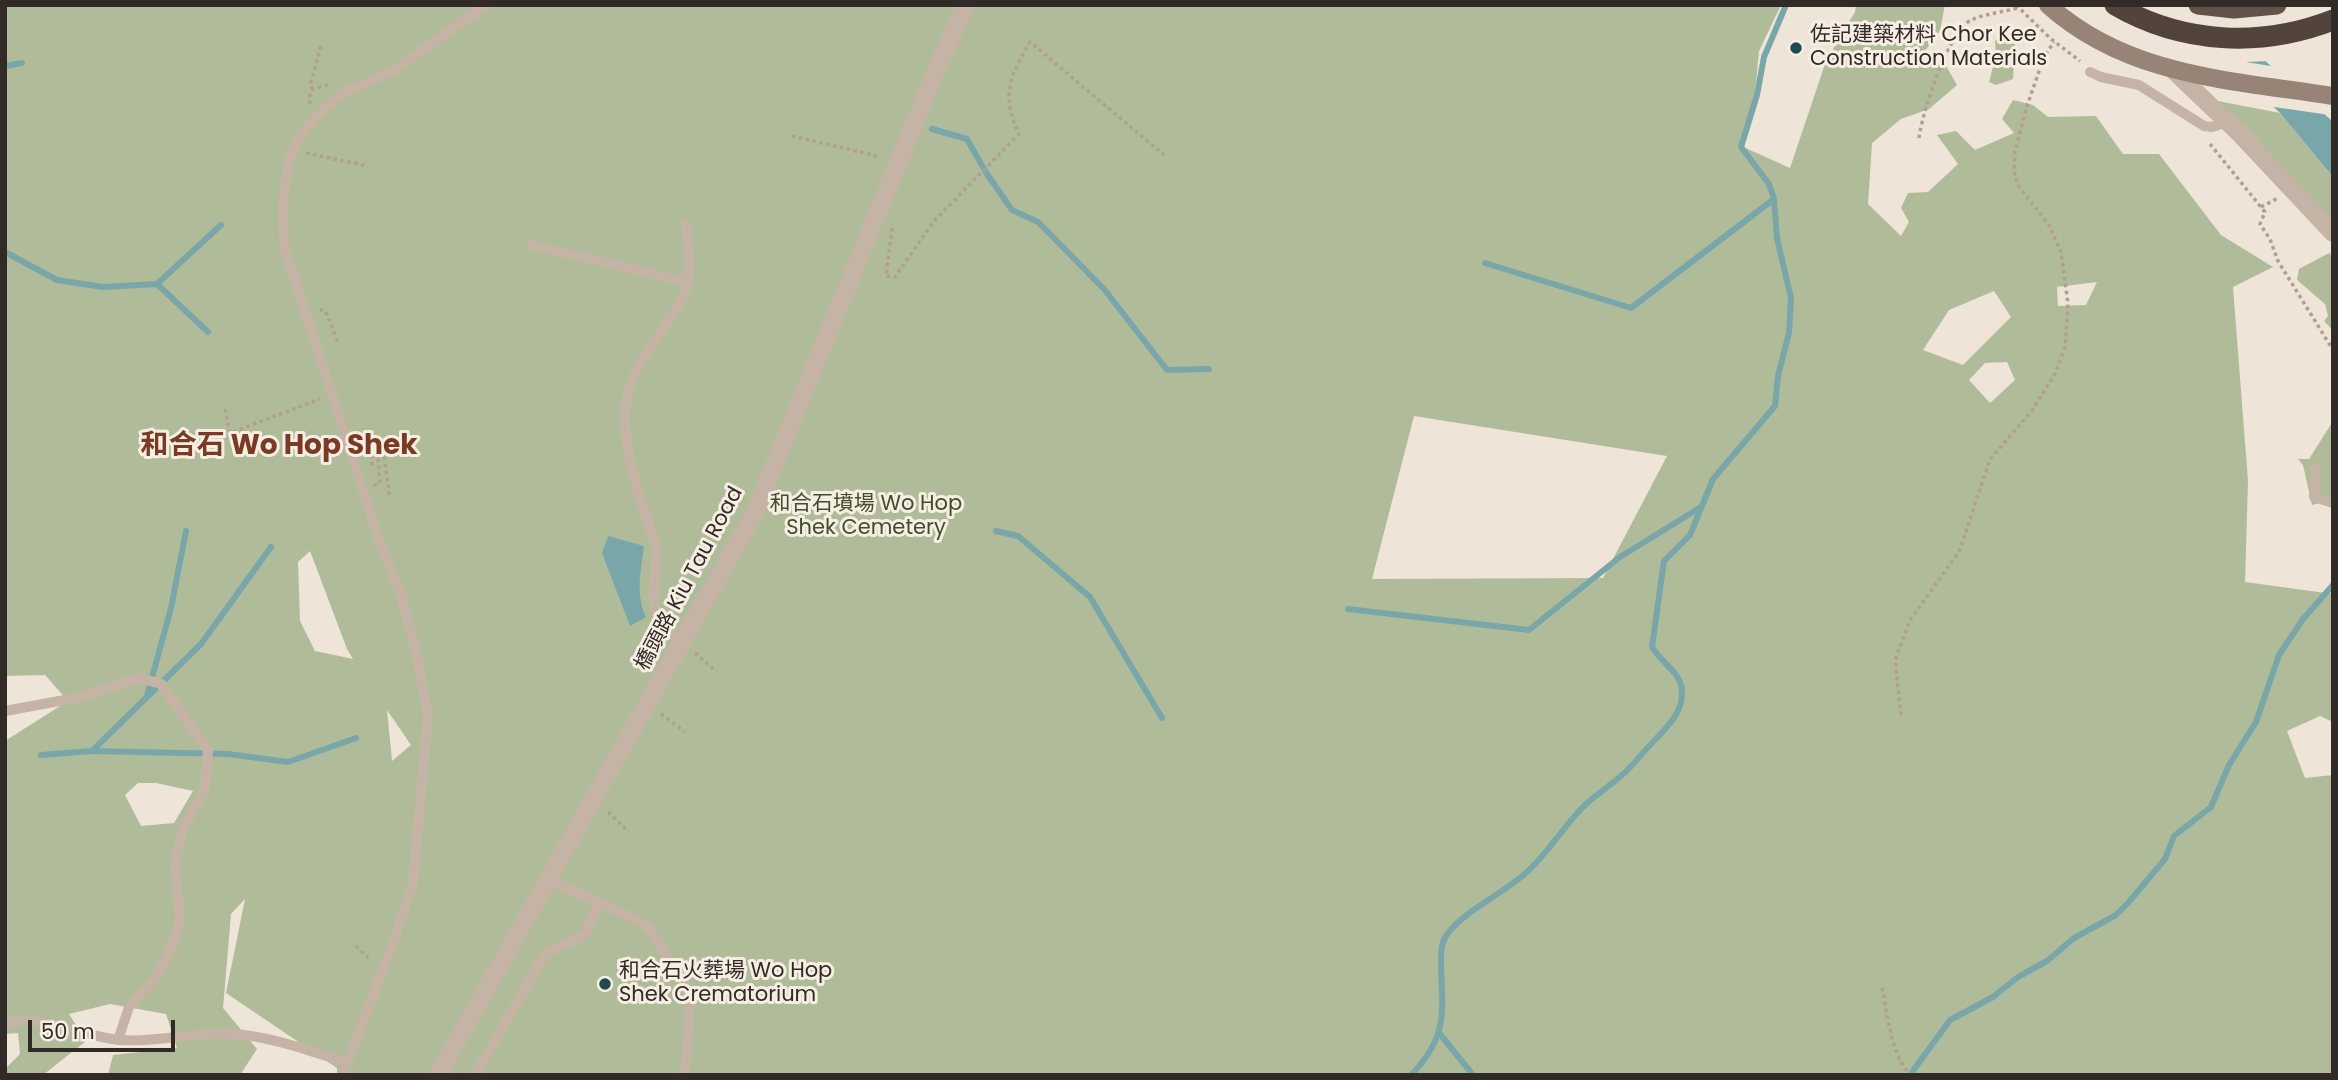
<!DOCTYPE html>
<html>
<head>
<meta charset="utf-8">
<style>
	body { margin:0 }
	#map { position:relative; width:2338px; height:1080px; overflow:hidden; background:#eee4d8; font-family:Poppins,sans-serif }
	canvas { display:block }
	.frame { position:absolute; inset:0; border:7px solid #322a26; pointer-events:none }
	.scale { position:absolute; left:28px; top:1020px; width:147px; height:32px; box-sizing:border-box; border:4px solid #322a26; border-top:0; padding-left:9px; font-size:21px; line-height:24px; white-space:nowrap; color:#322a26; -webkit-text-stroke:5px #f7eee3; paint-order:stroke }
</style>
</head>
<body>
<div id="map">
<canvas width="2338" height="1080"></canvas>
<div class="frame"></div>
<div class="scale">50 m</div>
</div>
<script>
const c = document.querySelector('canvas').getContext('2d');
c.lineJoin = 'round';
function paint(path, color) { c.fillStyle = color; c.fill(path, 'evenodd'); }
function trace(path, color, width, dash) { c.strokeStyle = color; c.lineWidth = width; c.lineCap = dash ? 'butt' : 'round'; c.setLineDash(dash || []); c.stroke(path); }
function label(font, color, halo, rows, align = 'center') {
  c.font = font + ' Poppins,"Noto Sans TC",sans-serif'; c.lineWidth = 6; c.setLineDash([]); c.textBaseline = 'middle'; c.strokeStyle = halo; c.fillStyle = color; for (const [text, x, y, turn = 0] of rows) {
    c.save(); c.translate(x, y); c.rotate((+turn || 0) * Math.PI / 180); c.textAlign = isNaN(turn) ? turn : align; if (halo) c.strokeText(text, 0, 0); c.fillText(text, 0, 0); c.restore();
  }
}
paint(new Path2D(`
	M5,5H1781L1759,51L1755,93L1741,146L1790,168L1826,61L1855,12L1856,5H1945L1940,31L1916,63L1945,64L1957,85L1929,109L1901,119L1872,143L1868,204L1901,236L1909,222L1901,208L1908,193L1928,192L1958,164L1937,135L1956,131L1975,150L2014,133L2002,119L2013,100L2033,105L2048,117L2096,116L2123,154H2159L2221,235L2273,267L2233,287L2248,481L2245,582L2333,594V722L2320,716L2287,731L2305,778L2333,775V1075H337V1068L226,993L245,899L231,914L223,1008L257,1049L240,1075H108L113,1055L177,1048L166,1014L110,1004L69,1014L86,1041L43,1075H5V1069L20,1054L18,1033L5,1034V741L68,701L45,675L5,676ZM2097,282L2086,305L2058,306L2057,287ZM1994,291L2011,317L1963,365L1923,350L1949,310ZM2007,362L2015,380L1990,403L1969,380L1985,363ZM1414,416L1667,456L1603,578L1372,579ZM310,551L347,649L353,659L315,651L300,621L298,562ZM387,710L411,745L392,761V760ZM138,783H156L193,791L174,823L141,826L125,795Z
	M1995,40L2015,44L2013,79L1996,85L1989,82L1996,55Z
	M2218,101L2280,113L2333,177V226Z
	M2329,253L2333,256V331L2324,321L2328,316L2325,304L2297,280L2299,269Z
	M2333,421V499L2312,505L2303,465L2298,459H2309Z`), '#b0bc99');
paint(new Path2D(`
	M2166,5H2203L2331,120L2333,122V177L2280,113Z
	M608,536L644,546C641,570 635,594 646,617L630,626L602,553Z`), '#79a6a9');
paint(new Path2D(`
	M2163,5H2208L2270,61L2246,62L2277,67L2330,115L2267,106Z`), '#eee4d8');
trace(new Path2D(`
	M5,66L22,63
	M932,129L967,139L987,174L1012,210L1038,222L1104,289L1167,370L1209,369
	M5,252L57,280L103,287L157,284L208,332
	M1485,263L1631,308L1774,199
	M157,284L221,225
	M996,531L1018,536L1090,597L1162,718
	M1348,609L1529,630L1620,557L1701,507
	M147,696L171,608L186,531
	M93,750L201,644L271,547
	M41,755L92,751L228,754L288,762L356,738
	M1440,1034L1473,1075
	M1912,1072L1950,1020L1993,997L2018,977L2047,961L2074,938L2116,915L2128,903L2165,859L2174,836L2211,807L2229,765L2256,722L2279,655L2303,619L2333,585
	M1411,1075C1447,1038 1443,1015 1441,967C1441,957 1440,945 1446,936C1461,912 1507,892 1529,870C1548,852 1563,828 1581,809C1593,796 1609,787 1622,775C1633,766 1641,754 1651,744C1665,729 1684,713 1682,690C1681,673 1660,661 1652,647L1664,561L1690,535L1713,479L1775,406L1778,376L1789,333L1791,298L1777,238L1774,199L1769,184L1741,147L1757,95L1764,57L1786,5`), '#79a6a9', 6);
trace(new Path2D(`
	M2016,5L2051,39L2080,61
	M313,89L310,86L321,46
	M310,104L309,98L313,89L328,85
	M792,136L881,157
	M1919,138C1922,113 1948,32 1971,20C1984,14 2003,12 2018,8
	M2210,144L2265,212L2260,224L2270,239L2278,261L2333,350
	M306,153L368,166
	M2261,207L2278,198
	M892,228L886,276L895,277L933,222L1019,134C1001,96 1009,77 1030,42L1164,155
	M320,310H325L338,342
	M225,409L230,433L320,399
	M362,443H371L372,468
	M374,485L380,484L377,448L383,449L390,498
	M695,653L717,672
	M661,714L685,732
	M1901,715L1895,660L1910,620L1959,552L1990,459L2031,412L2055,374L2065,347L2068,304L2061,252L2049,225L2017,184L2014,170L2015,152L2027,106L2044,57L2054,42
	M608,812L629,832
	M356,946L371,961
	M1882,988C1888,1017 1890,1051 1910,1075`), '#b19f90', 3.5, [3.5, 3.5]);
trace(new Path2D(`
	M2090,72L2101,77L2139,85L2204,126L2212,127L2227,122
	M531,245L687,282
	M2315,468L2314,497L2333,503
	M682,644C650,613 653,613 655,570C656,563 657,555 656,549C654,537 648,524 645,513C635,484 621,433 626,404C633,357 667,333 685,292C693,274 688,243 686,224
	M5,711L81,697L140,678L161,684L208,750L205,788L182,832L175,864L180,921L171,949L157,976L129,1007L118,1040
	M549,880L635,919L648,927L687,987L690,1000L686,1065L682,1075
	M5,1023C46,1013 81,1037 120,1040C158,1043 195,1031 232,1034C271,1036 309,1051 346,1062
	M343,1075L394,940L413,883L428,715L416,652L401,595L379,540L284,246L283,203L288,164L299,137L315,118L340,95L394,70L486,5
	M475,1075L542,959L548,952L584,935L599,903`), '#c5b4a5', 10);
trace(new Path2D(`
	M2173,70L2240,134L2333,233
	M438,1075L754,514L937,68L966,5`), '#c5b4a5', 18);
trace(new Path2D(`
	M2048,5C2128,77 2232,80 2333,96`), '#988477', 18);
trace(new Path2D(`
	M2198,5L2234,9L2277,5`), '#62524a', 19);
trace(new Path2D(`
	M2115,5C2182,44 2261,48 2333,20`), '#52443d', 21);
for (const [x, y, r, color] of [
	[1796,48,7,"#1f4b50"],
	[605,984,7,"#1f4b50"]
]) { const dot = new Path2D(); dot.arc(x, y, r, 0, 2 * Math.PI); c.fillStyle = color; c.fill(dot); trace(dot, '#f7eee3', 2.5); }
label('21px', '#322a26', '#f7eee3', [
	["佐記建築材料 Chor Kee",1810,36],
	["Construction Materials",1810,60],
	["和合石火葬場 Wo Hop",619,972],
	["Shek Crematorium",619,996]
], 'left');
label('21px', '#414e2b', '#f7eee3', [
	["和合石墳場 Wo Hop",866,505],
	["Shek Cemetery",866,529]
]);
label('21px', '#322a26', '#f7eee3', [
	["橋頭路 Kiu Tau Road",690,579,-62]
]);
label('bold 28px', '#7a3b25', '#f7eee3', [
	["和合石 Wo Hop Shek",279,447]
]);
</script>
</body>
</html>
